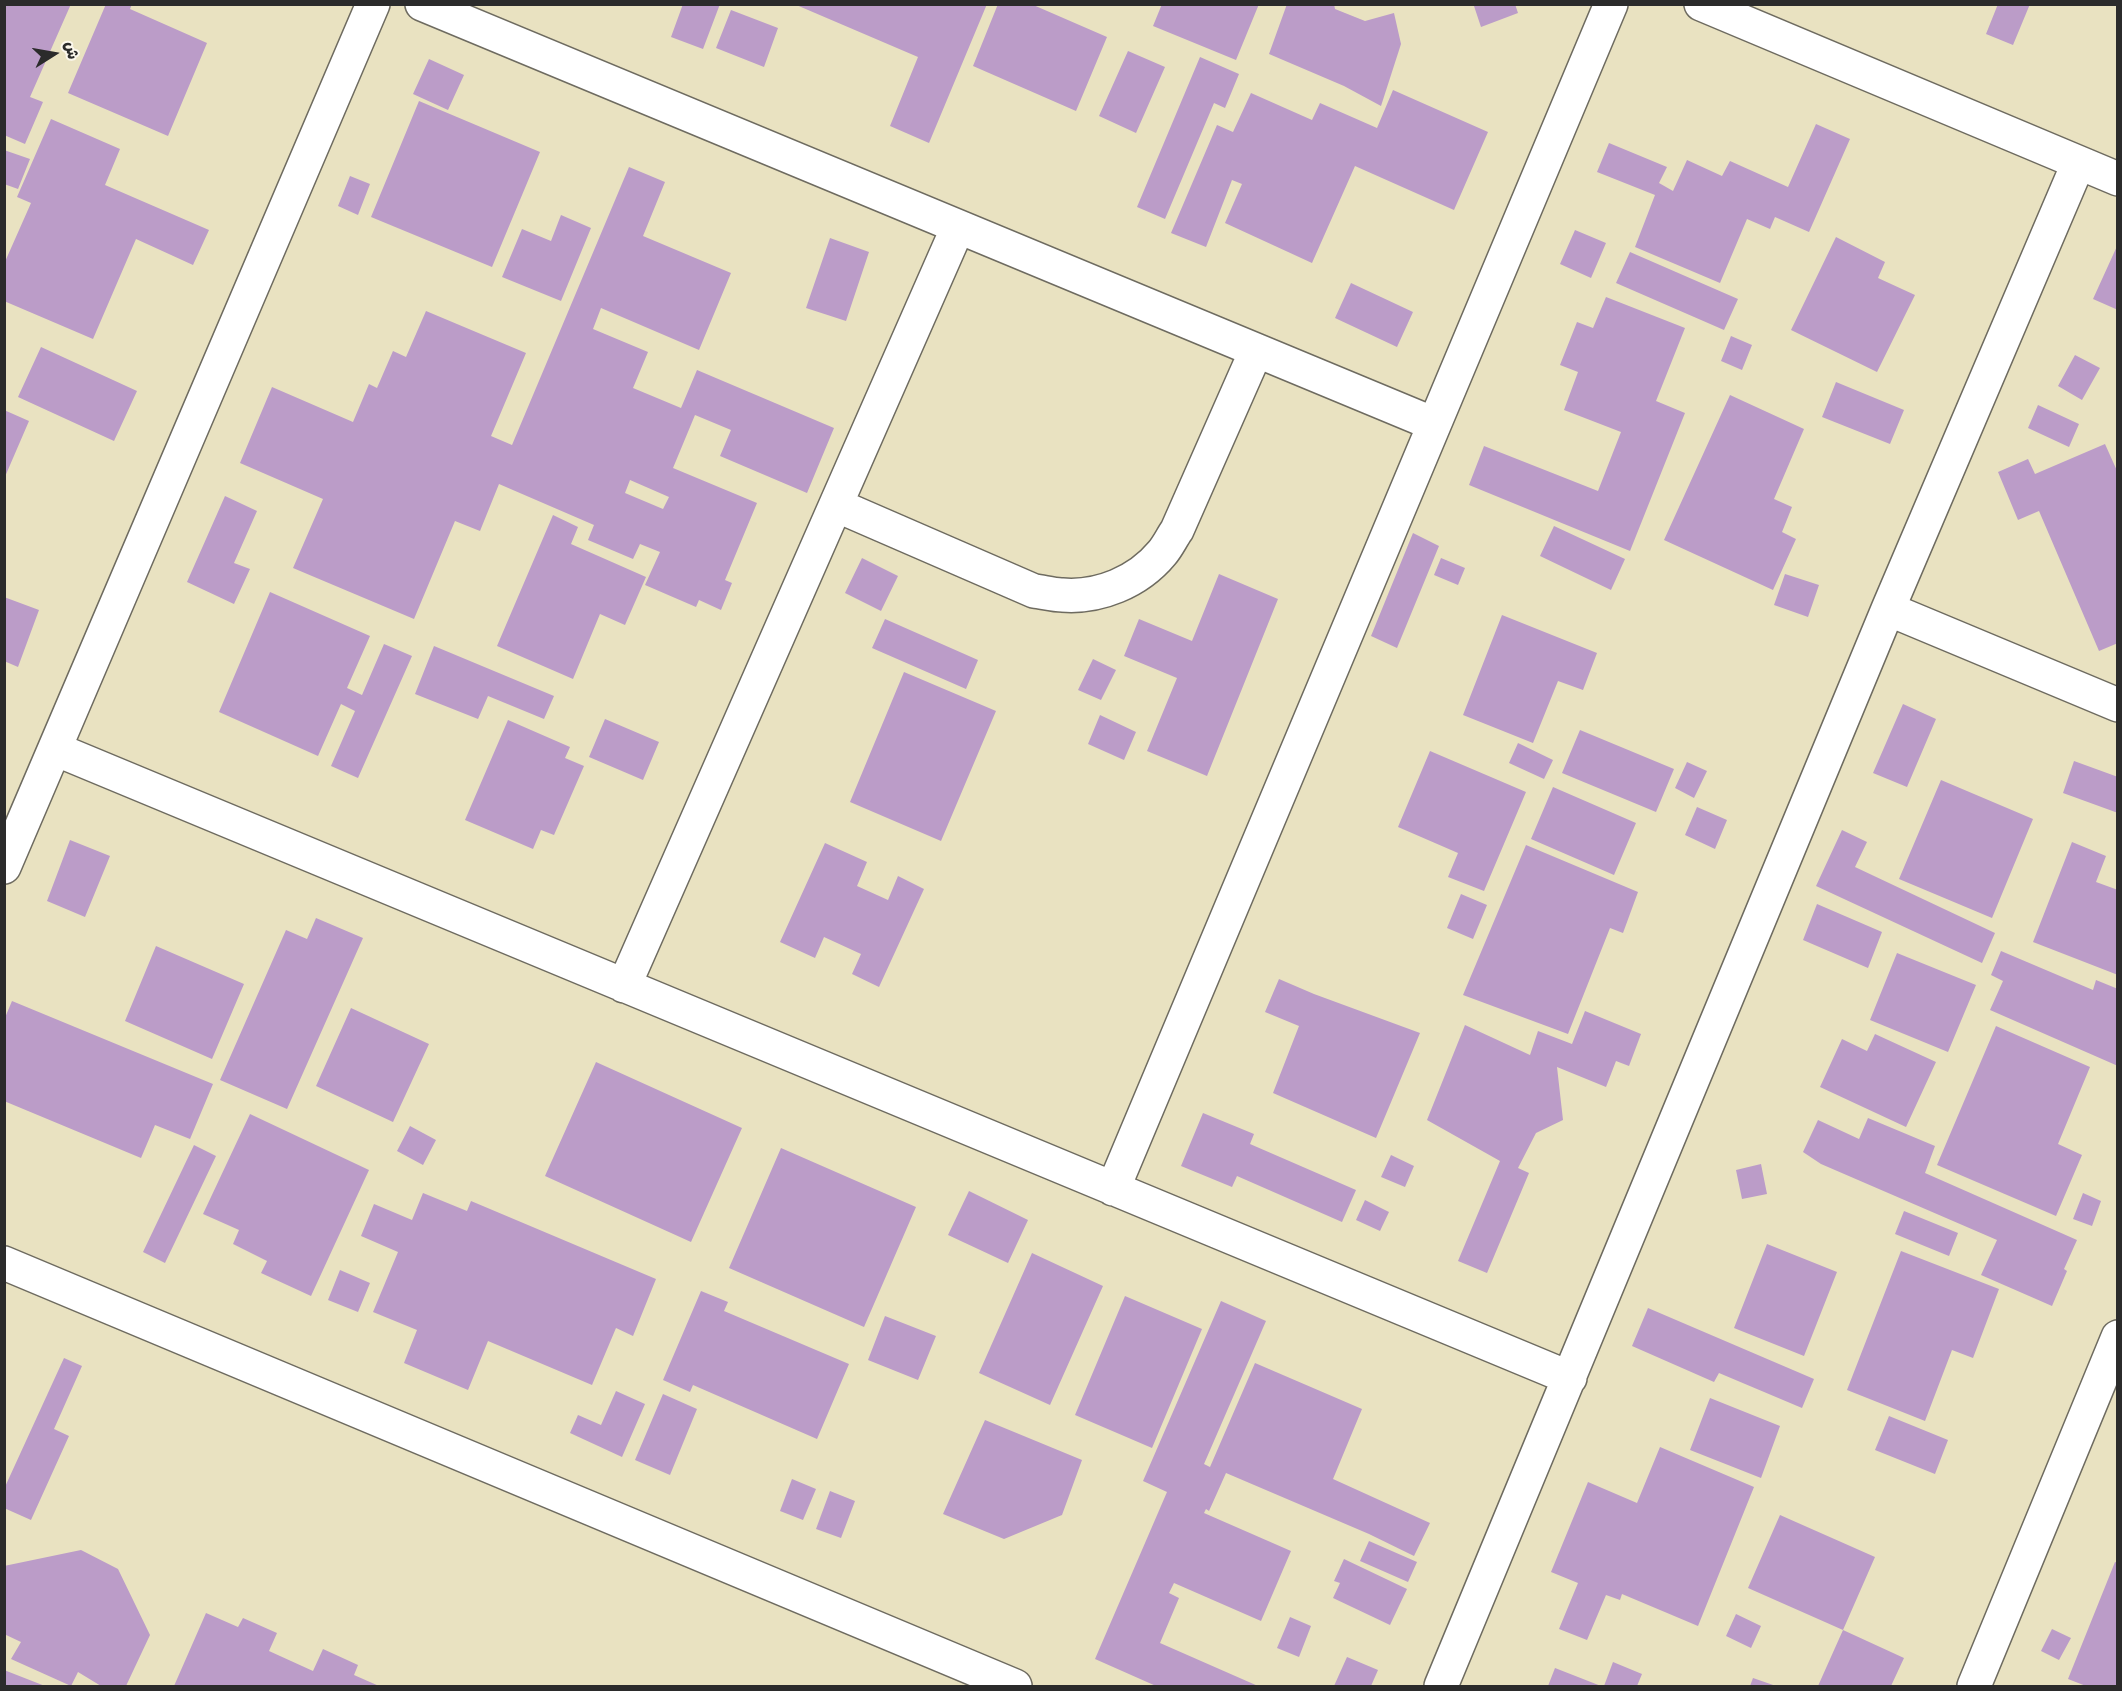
<!DOCTYPE html>
<html>
<head>
<meta charset="utf-8">
<style>
	body { margin:0 }
	#map { position:relative; width:2122px; height:1691px; overflow:hidden; background:#e9e2c1; font-family:Caveat,"Playpen Sans Arabic",sans-serif }
	canvas { display:block }
	.frame { position:absolute; inset:0; border:6px solid #2b2b2b; pointer-events:none }
	.north { position:absolute; left:24px; top:24px; width:60px; height:60px; -webkit-text-stroke:4px #fbf7ec; paint-order:stroke; rotate:79deg; font-size:16px; font-weight:700; line-height:24px; text-align:center; color:#2b2b2b }
	.north::after { content:''; display:block; margin:auto; width:21px; height:27px; background:#2b2b2b; clip-path:polygon(50% 0,100% 100%,50% 72%,0 100%) }
</style>
</head>
<body>
<div id="map">
<canvas width="2122" height="1691"></canvas>
<div class="frame"></div>
<div class="north">ش</div>
</div>
<script>
const c = document.querySelector('canvas').getContext('2d');
c.lineJoin = 'round';
function paint(path, color) { c.fillStyle = color; c.fill(path, 'evenodd'); }
function trace(path, color, width, dash) { c.strokeStyle = color; c.lineWidth = width; c.lineCap = dash ? 'butt' : 'round'; c.setLineDash(dash || []); c.stroke(path); }
paint(new Path2D(`
	M4,4H71L30,97L43,102L25,144L4,135Z
	M106,4H132L130,9L207,43L168,136L68,93Z
	M683,4H720L703,49L671,37Z
	M794,4H987L929,143L890,126L918,57Z
	M998,4H1031L1107,37L1076,111L973,66Z
	M1162,4H1259L1236,60L1153,26Z
	M1287,4H1334L1335,9L1365,21L1394,13L1401,44L1381,106L1344,86L1269,54Z
	M1476,4H1515L1518,13L1481,27L1474,6Z
	M1998,4H2030L2013,45L1986,34Z
	M731,10L778,28L764,67L716,48Z
	M1128,51L1165,67L1136,133L1099,116Z
	M1200,57L1239,74L1225,108L1214,103L1165,219L1137,207Z
	M429,59L464,75L448,110L413,94Z
	M1393,90L1488,132L1454,210L1355,166L1312,263L1225,223L1242,184L1232,180L1206,247L1171,233L1217,125L1233,132L1251,93L1312,120L1320,103L1377,128Z
	M419,101L540,152L492,267L371,217Z
	M51,119L120,149L105,185L209,230L193,265L136,239L93,339L4,301V264L31,203L17,197Z
	M1816,124L1850,139L1809,232L1775,217L1770,229L1747,219L1720,283L1635,247L1655,195L1597,172L1609,143L1667,167L1659,183L1673,191L1687,160L1722,176L1730,161L1788,187Z
	M4,150L30,159L18,189L4,184Z
	M629,167L665,182L643,236L731,273L699,350L601,308L593,329L648,352L633,388L681,408L697,370L834,428L807,493L720,456L731,430L695,415L673,468L757,503L725,580L732,583L721,610L699,600L696,607L645,585L660,552L640,544L633,559L588,540L594,525L499,484L480,531L455,521L414,619L293,568L323,499L240,463L272,387L353,422L369,384L377,388L393,351L406,357L426,311L526,353L491,436L512,445ZM630,480L669,497L663,509L625,493Z
	M350,176L370,184L358,215L338,206Z
	M561,215L591,228L561,301L502,277L522,229L551,241Z
	M1575,230L1606,243L1591,278L1560,264Z
	M1836,237L1885,262L1878,278L1915,295L1877,372L1791,330Z
	M830,238L869,252L846,321L806,308Z
	M2118,244V310L2093,299Z
	M1630,252L1738,299L1724,330L1616,283Z
	M1351,283L1413,312L1397,347L1335,318Z
	M1606,297L1685,328L1656,401L1685,413L1630,551L1469,485L1484,446L1598,491L1621,432L1564,410L1578,372L1560,365L1577,322L1593,328Z
	M1731,336L1752,345L1742,370L1721,361Z
	M41,347L137,391L114,441L18,397Z
	M2075,355L2100,368L2082,400L2058,386Z
	M1836,382L1904,410L1890,444L1822,417Z
	M1730,395L1804,429L1774,499L1792,507L1782,532L1796,539L1773,590L1664,540Z
	M2038,405L2079,424L2069,447L2028,428Z
	M4,410L29,421L4,479Z
	M2105,444L2118,473V643L2099,651L2039,511L2018,520L1998,472L2028,459L2035,474Z
	M225,496L257,511L234,563L250,569L234,604L187,582Z
	M553,515L578,527L571,544L646,577L625,625L600,614L573,679L497,646Z
	M1554,526L1625,559L1611,590L1540,556Z
	M1413,533L1439,546L1397,648L1371,636Z
	M862,558L898,576L881,611L845,593Z
	M1441,558L1465,568L1458,585L1434,575Z
	M1219,574L1278,599L1207,776L1147,751L1177,678L1124,656L1139,619L1192,641Z
	M1785,574L1819,585L1808,617L1774,605Z
	M270,592L370,636L347,688L362,695L384,644L412,656L358,778L331,766L355,711L341,704L318,756L219,712Z
	M4,597L39,610L18,667L4,661Z
	M1502,615L1597,653L1583,690L1558,681L1533,743L1463,715Z
	M885,619L978,660L966,689L872,648Z
	M434,646L554,696L544,719L488,696L478,719L415,694Z
	M1093,659L1116,670L1101,700L1078,690Z
	M904,672L996,711L941,841L850,802Z
	M1903,704L1936,719L1907,787L1873,773Z
	M1100,715L1136,732L1124,760L1088,744Z
	M605,719L659,742L643,780L589,757Z
	M508,720L570,747L565,758L584,766L554,835L541,830L533,849L465,820Z
	M1580,730L1674,769L1656,812L1562,773Z
	M1518,743L1553,760L1544,779L1509,763Z
	M1430,751L1526,792L1484,891L1448,877L1458,853L1398,827Z
	M2074,761L2118,777V813L2063,793Z
	M1687,762L1707,771L1694,798L1675,788Z
	M1941,780L2033,819L1992,918L1899,879Z
	M1553,787L1636,823L1614,875L1531,839Z
	M1697,807L1727,820L1715,849L1685,835Z
	M1842,830L1867,842L1855,867L1995,933L1982,963L1816,886Z
	M70,840L110,856L85,917L47,901Z
	M2072,842L2106,856L2096,882L2118,890V975L2033,942Z
	M825,843L867,862L857,886L888,900L898,876L924,889L879,987L852,974L861,954L824,937L815,958L780,942Z
	M1526,845L1638,892L1623,933L1610,928L1568,1034L1463,995Z
	M1461,894L1487,905L1473,939L1447,928Z
	M1817,904L1882,932L1868,968L1803,940Z
	M316,918L363,938L287,1109L220,1080L286,930L307,939Z
	M156,946L244,984L212,1059L125,1021Z
	M2001,951L2093,990L2096,980L2118,989V1066L1990,1010L2003,981L1991,975Z
	M1897,953L1976,985L1948,1052L1870,1020Z
	M1279,979L1314,994L1420,1033L1376,1138L1273,1093L1299,1026L1265,1012Z
	M12,1001L213,1084L190,1139L155,1125L141,1158L4,1101V1020Z
	M351,1008L429,1044L393,1122L316,1086Z
	M1585,1011L1641,1034L1629,1066L1616,1061L1606,1087L1557,1067L1563,1120L1536,1133L1518,1168L1529,1173L1487,1273L1458,1261L1500,1161L1427,1120L1465,1025L1530,1055L1538,1031L1572,1044Z
	M1996,1026L2090,1067L2058,1144L2082,1155L2056,1216L1937,1165Z
	M1875,1034L1936,1062L1906,1127L1820,1087L1842,1039L1867,1051Z
	M596,1062L742,1128L691,1242L545,1176Z
	M1203,1113L1254,1134L1250,1144L1356,1190L1342,1222L1237,1176L1232,1187L1181,1166Z
	M250,1114L369,1170L311,1296L261,1273L267,1261L233,1244L239,1230L203,1214Z
	M1868,1118L1935,1146L1925,1173L2077,1240L2064,1269L2067,1271L2052,1306L1981,1275L1997,1240L1821,1164L1803,1152L1818,1120L1859,1139Z
	M410,1126L436,1140L423,1165L397,1151Z
	M194,1145L216,1156L165,1263L143,1252Z
	M781,1148L916,1207L864,1327L729,1268Z
	M1391,1155L1414,1166L1405,1187L1381,1177Z
	M1761,1164L1767,1194L1742,1199L1736,1170Z
	M969,1191L1028,1220L1008,1263L948,1235Z
	M423,1193L467,1211L471,1201L656,1279L633,1336L616,1328L592,1385L488,1341L468,1390L404,1363L417,1330L373,1312L398,1252L361,1236L374,1204L412,1220Z
	M2083,1193L2101,1201L2092,1226L2073,1219Z
	M1365,1200L1389,1212L1380,1231L1356,1220Z
	M1904,1211L1958,1233L1949,1256L1895,1234Z
	M1767,1244L1837,1272L1804,1356L1734,1328Z
	M1901,1251L1999,1289L1973,1358L1952,1350L1925,1421L1847,1390Z
	M1032,1253L1103,1286L1050,1405L979,1373Z
	M340,1270L370,1283L358,1312L328,1300Z
	M701,1291L728,1302L724,1311L849,1364L817,1439L693,1385L690,1392L663,1380Z
	M1125,1296L1202,1329L1152,1448L1075,1415Z
	M1221,1301L1266,1321L1204,1464L1210,1467L1255,1363L1362,1409L1333,1479L1430,1523L1414,1556L1369,1534L1226,1473L1209,1511L1206,1509L1204,1513L1291,1551L1261,1621L1174,1583L1169,1593L1179,1598L1160,1643L1258,1686H1156L1095,1659L1167,1492L1143,1481Z
	M1648,1308L1814,1379L1802,1408L1719,1373L1714,1382L1632,1346Z
	M885,1316L936,1336L918,1380L868,1360Z
	M64,1358L82,1366L54,1429L69,1436L31,1520L4,1508V1489Z
	M616,1391L645,1404L622,1457L570,1433L578,1415L601,1425Z
	M663,1394L697,1409L670,1475L635,1460Z
	M1710,1398L1780,1426L1761,1478L1690,1450Z
	M1889,1416L1948,1440L1935,1474L1875,1450Z
	M985,1420L1082,1460L1062,1515L1004,1539L943,1514Z
	M1660,1447L1754,1487L1698,1626L1622,1594L1620,1600L1606,1595L1587,1640L1559,1629L1578,1583L1551,1572L1588,1482L1637,1503Z
	M792,1479L816,1489L803,1520L780,1511Z
	M830,1491L855,1501L841,1538L816,1529Z
	M1780,1515L1875,1557L1843,1630L1748,1588Z
	M1369,1541L1417,1562L1408,1582L1360,1561Z
	M81,1550L118,1569L150,1635L126,1686H101L78,1672L71,1686L11,1659L21,1642L4,1634V1566Z
	M1344,1559L1407,1589L1390,1625L1333,1598L1340,1583L1334,1581Z
	M2115,1562L2118,1563V1686H2086L2068,1679Z
	M206,1613L238,1627L243,1618L277,1633L269,1651L313,1671L323,1649L358,1665L354,1675L379,1686H174Z
	M1736,1614L1761,1626L1751,1648L1726,1636Z
	M1290,1617L1311,1626L1299,1657L1277,1648Z
	M2052,1629L2071,1638L2059,1660L2041,1651Z
	M1843,1630L1904,1658L1891,1686H1818Z
	M1347,1657L1378,1670L1371,1686H1334Z
	M1613,1662L1642,1674L1637,1686H1604Z
	M1555,1668L1601,1686H1548Z
	M4,1670L45,1686H4Z
	M1753,1678L1776,1686H1750Z`), '#bb9cc8');
const minor = new Path2D(`
	M422,4L1434,424
	M1701,4L2118,179
	M836,505L1034,591C1043,592 1053,595 1062,595C1099,598 1138,582 1162,553C1168,546 1172,537 1177,530L1256,351
	M1888,609L2118,705
	M55,749L1570,1378
	M4,867L373,4
	M624,986L958,227
	M1113,1189L1611,4
	M4,1263L1015,1686
	M1441,1686L1888,609L2078,164
	M1974,1686L2118,1337`);
trace(minor, '#6e6b60', 36);
trace(minor, '#fff', 33);
</script>
</body>
</html>
